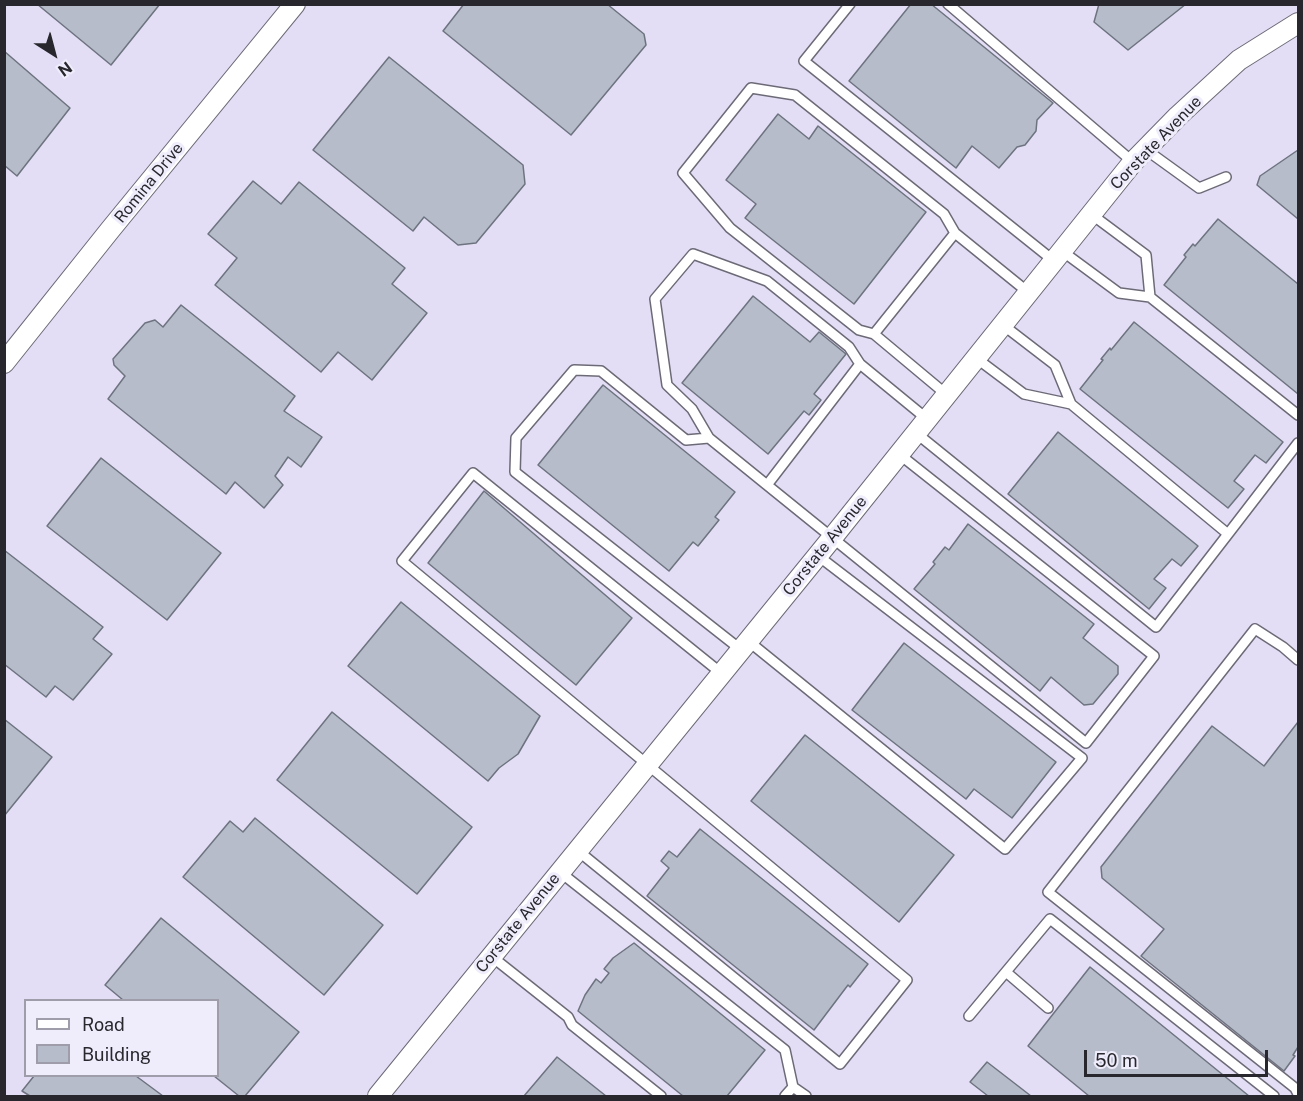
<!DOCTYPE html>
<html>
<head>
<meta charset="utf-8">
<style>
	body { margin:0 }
	#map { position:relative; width:1303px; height:1101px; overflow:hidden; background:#efecfb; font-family:"Public Sans",sans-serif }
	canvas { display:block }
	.frame { position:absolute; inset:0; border:6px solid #28272d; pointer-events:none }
	.legend { position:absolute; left:24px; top:999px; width:195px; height:78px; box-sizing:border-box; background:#efecfb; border:2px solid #9f9da9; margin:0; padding:8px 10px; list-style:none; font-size:18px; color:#28272d }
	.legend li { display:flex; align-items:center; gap:12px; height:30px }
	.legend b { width:30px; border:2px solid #9f9da9 }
	.north { position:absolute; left:24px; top:24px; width:60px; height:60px; -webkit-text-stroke:4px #efecfb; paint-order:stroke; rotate:144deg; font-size:16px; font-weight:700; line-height:24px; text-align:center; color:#28272d }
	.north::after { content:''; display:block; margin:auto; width:21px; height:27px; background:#28272d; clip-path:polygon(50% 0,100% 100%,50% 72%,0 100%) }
	.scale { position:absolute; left:1084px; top:1050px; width:184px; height:27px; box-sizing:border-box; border:3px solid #28272d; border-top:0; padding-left:8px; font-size:18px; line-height:21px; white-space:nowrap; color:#28272d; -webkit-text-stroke:4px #efecfb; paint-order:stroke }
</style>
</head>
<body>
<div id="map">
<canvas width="1303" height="1101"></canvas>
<div class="frame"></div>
<ul class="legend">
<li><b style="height:8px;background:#fff"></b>Road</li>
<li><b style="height:16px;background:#b6bcca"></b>Building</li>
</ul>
<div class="north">N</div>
<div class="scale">50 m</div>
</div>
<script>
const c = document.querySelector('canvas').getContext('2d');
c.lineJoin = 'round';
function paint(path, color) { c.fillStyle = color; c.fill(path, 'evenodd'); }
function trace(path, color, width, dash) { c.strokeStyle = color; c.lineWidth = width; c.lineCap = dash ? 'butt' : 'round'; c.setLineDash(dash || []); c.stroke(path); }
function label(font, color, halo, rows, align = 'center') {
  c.font = font + ' "Public Sans",sans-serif'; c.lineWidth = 6; c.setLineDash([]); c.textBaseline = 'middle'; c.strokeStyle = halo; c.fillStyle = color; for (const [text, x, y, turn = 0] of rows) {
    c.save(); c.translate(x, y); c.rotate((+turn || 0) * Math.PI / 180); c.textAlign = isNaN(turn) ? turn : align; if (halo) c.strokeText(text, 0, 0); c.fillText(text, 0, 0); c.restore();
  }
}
paint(new Path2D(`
	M5,5H1298V1096H5ZM26,1000H218V1076H26Z`), '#e3def5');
const building = new Path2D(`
	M37,4H160L111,65Z
	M464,4H607L644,34L646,45L571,135L443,31Z
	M911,4H931L1053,103L1037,120L1036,131L1025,145L1017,147L999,168L972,146L956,168L849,81Z
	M1099,4H1186L1128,50L1094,22Z
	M4,51L70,108L17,176L4,165Z
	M389,57L523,165L525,184L476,243L458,245L424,217L413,231L313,150Z
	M778,114L809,139L818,126L926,212L854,304L745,218L756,204L726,180Z
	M1298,150V219L1257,185L1260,176Z
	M253,181L281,204L299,182L405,268L392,284L427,313L372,380L338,352L321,372L215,285L237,258L208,234Z
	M1218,219L1298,284V394L1164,285L1186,257L1184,255L1193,244L1195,246Z
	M753,296L810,342L819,332L846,354L814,394L821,400L809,415L804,411L768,454L682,383Z
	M181,305L295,396L284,411L322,437L301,467L288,457L275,476L283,485L264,508L235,482L226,494L108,399L125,376L114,365L113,359L145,323L155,320L163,327Z
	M1134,322L1283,442L1266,463L1255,455L1234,481L1244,489L1228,508L1080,389L1103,360L1101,359L1110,348L1111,350Z
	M603,385L735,492L715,517L719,520L698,546L693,542L669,571L538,465Z
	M1058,432L1198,546L1181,566L1172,559L1154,579L1166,588L1149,609L1008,494Z
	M101,458L221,553L167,620L47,526Z
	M484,491L632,618L576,685L428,563Z
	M968,524L1094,624L1083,638L1118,666V674L1093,704L1084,705L1051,677L1040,691L914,589L935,564L933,562L945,547L949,550Z
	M4,550L103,627L93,639L112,654L73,700L55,686L46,697L4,664Z
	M401,602L540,716L518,754L499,768L488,781L348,666Z
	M904,643L1056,762L1012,818L974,789L966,799L852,710Z
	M332,712L472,827L417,894L277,780Z
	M4,719L52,757L4,816Z
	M1298,722V1047L1293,1055L1295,1056L1284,1071L1141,956L1164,929L1102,878L1101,867L1212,726L1264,766Z
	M805,735L954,855L899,922L751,801Z
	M255,818L383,925L324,995L183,877L230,821L243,832Z
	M700,829L868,964L850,987L848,985L814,1030L647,896L669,868L661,861L669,851L677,857Z
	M161,918L299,1032L245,1096H239L214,1076H218V1000H123L105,985Z
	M634,943L765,1050L727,1096H683L578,1011L585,995L596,979L601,983L609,973L604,969L613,958Z
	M1090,967L1249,1096H1089L1028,1046Z
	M557,1057L606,1096H524Z
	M987,1062L1031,1096H988L970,1082Z
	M34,1076H136L163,1096H30L22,1091Z`);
paint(building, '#b6bcca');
trace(building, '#6d737f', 1.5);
const lane = new Path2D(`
	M850,4L804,61L1054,261
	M948,4L1133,162
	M1145,149L1199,188L1226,177
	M1091,214L1146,255L1150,297
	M1062,251L1119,293L1150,297L1298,415
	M1003,325L1055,365L1071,404
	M874,334L859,330L730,228L683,173L751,88L795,95L944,214L955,233
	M947,395L874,334L955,233L1029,293
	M916,433L1156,627L1228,534L1071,404L1024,394L976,358
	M709,438L686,440L601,371L574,370L516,438L515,472L740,649
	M899,454L1154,656L1086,743L767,485L860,364L927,419
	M767,485L709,438L692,409L667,385L655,299L693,254L767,281L849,347L860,364
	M1228,534L1298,443
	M747,640L1005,849L1082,758L817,555
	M1298,660L1283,647L1255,629L1048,892L1295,1088L1298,1094
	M577,850L840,1064L907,980L402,561L473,473L721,673
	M560,872L785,1050L793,1087L785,1096
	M491,956L568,1017L572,1025L661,1096
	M1006,972L1048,1008
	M969,1016L1050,919L1274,1096
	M793,1087L806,1096`);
const street = new Path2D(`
	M4,363L110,230L295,4
	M378,1096L832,538L1133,162L1178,116L1239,60L1298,23`);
trace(lane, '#6d6a77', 12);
trace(street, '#6d6a77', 22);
trace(lane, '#fff', 9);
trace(street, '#fff', 20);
label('16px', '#28272d', '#efecfb', [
	["Corstate Avenue",1156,143,-46],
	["Romina Drive",149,183,-51],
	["Corstate Avenue",825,546,-51],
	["Corstate Avenue",518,923,-51]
]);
</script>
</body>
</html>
